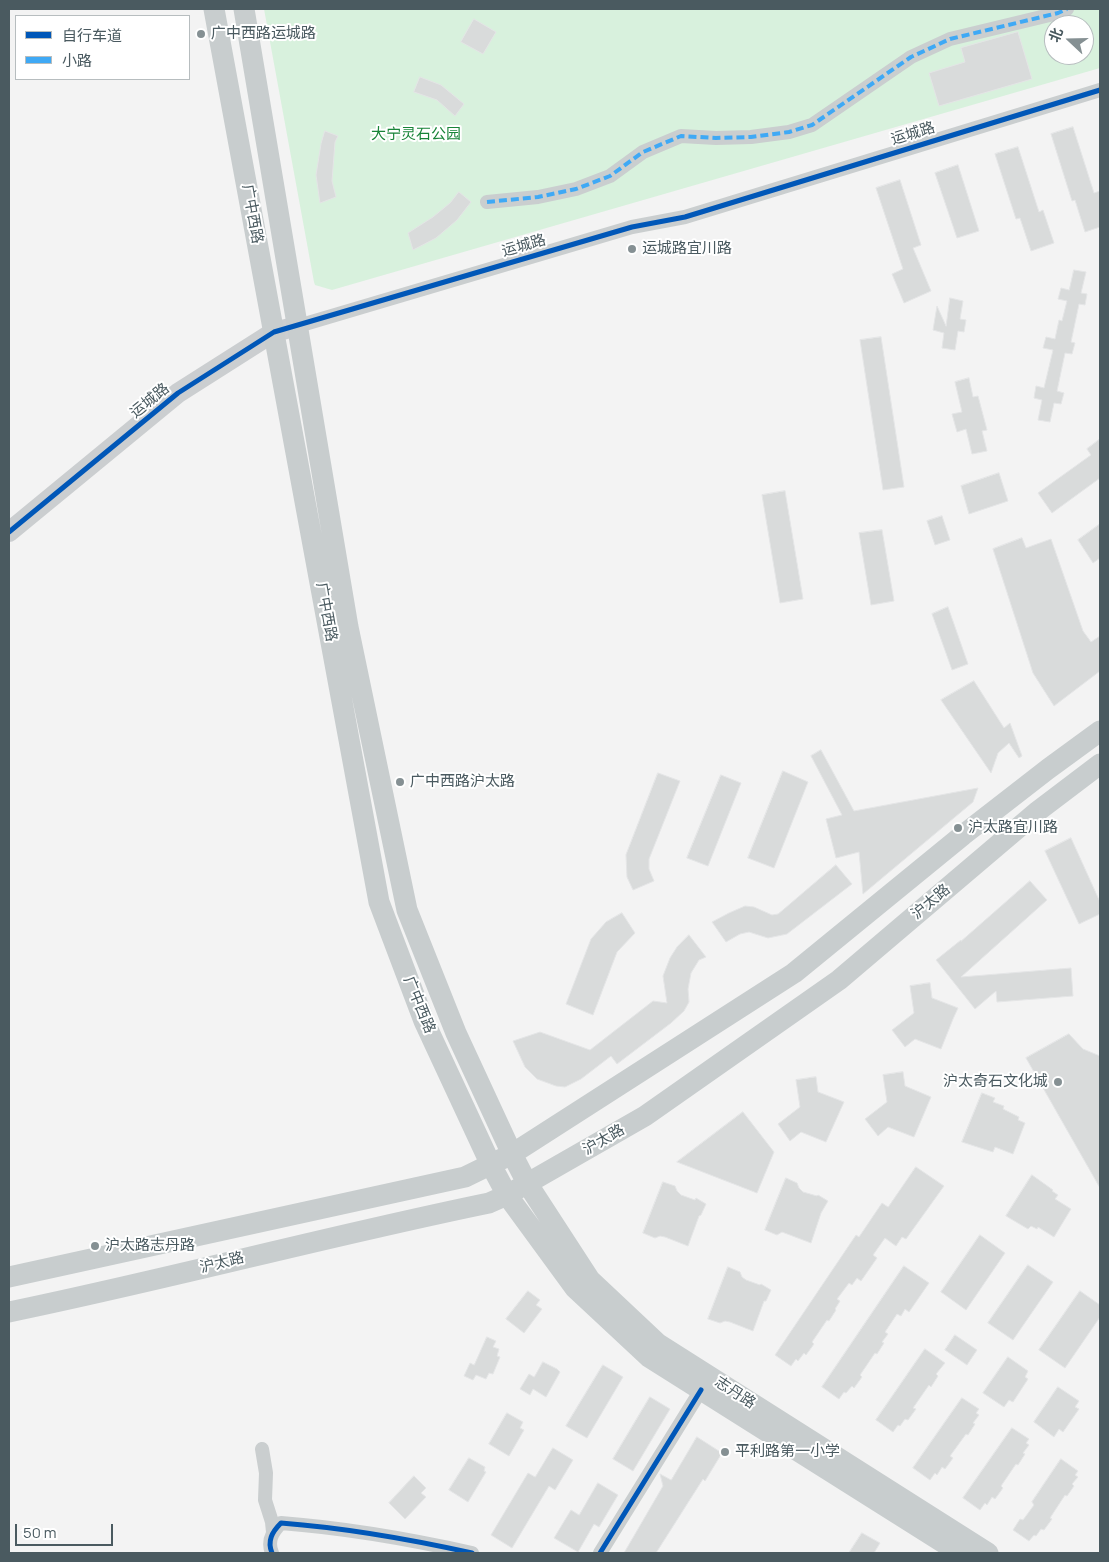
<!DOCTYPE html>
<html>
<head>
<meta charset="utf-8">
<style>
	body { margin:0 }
	#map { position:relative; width:1109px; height:1562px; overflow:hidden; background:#f3f3f3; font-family:Manrope,"Noto Sans SC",sans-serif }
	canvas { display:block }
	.frame { position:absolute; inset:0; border:10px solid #4a5a60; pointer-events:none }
	.legend { position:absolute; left:15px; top:15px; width:175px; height:65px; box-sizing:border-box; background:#fff; border:1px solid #b7bdbf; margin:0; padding:6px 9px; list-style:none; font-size:15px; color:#4a5a60 }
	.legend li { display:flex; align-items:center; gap:10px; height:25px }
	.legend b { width:25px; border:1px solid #b7bdbf }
	.north { position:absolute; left:1044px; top:15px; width:50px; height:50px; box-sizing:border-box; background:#fff; border:1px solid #b7bdbf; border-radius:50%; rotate:291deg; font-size:14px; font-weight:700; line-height:20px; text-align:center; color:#4a5a60 }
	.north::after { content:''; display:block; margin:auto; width:18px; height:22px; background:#859093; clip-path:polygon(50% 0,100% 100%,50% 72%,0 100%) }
	.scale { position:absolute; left:15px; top:1524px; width:98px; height:22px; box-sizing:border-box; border:2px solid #4a5a60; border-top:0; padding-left:6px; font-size:15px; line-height:18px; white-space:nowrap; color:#4a5a60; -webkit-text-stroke:4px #fff; paint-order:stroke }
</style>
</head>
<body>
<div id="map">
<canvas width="1109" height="1562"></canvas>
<div class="frame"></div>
<ul class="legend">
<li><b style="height:6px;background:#0057b8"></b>自行车道</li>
<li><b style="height:6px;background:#3fa9f5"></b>小路</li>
</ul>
<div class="north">北</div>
<div class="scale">50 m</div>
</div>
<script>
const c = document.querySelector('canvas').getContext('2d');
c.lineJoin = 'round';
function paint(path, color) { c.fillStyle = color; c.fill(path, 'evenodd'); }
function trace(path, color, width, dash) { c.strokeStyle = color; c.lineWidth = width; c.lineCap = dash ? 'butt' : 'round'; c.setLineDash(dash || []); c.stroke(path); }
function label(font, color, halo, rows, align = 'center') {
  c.font = font + ' Manrope,"Noto Sans SC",sans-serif'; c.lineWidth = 4; c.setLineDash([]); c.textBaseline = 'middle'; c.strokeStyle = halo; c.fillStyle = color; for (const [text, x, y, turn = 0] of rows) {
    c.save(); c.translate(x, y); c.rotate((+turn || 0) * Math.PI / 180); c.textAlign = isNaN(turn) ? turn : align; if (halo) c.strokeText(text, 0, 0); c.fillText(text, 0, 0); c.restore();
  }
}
paint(new Path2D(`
	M264,9H1100V68L332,290L315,285L314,282ZM1054,25H1084V55H1054Z`), '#d8f1dd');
const building = new Path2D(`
	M474,19L496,32L483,54L461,42Z
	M1018,32L1032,79L939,106L929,73L965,62L961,48Z
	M420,77L441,85L464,104L455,116L437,100L414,92Z
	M1073,127L1094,193L1100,191V227L1085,232L1075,200L1072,201L1051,134Z
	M325,131L338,136L335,142L332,181L336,197L320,203L316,175L321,144Z
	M1018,147L1039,212L1043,210L1054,243L1031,251L1020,218L1016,219L995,154Z
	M958,165L979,231L957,238L935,173Z
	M900,180L921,245L913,248L931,291L904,303L892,274L903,269L876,188Z
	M459,192L471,202L457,220L436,238L413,250L408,233L433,217L450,203Z
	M1074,270L1086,272L1081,293L1087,294L1085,305L1079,304L1071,342L1075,343L1072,354L1065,353L1057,391L1064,393L1061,404L1054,403L1050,422L1038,420L1042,400L1034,398L1036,386L1044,388L1053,350L1043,348L1046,337L1055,339L1059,320L1062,321L1067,301L1058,299L1061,288L1069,290Z
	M950,298L963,301L960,319L966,320L964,332L958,331L955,350L942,348L944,333L933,330L937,306L946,326Z
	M881,337L904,487L883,490L860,340Z
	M969,378L973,397L978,396L987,430L982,431L987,451L972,454L966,429L957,432L952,414L962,412L955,382Z
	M1100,439V478L1052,513L1038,493L1091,455L1087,449Z
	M999,473L1008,501L969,514L961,486Z
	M785,491L803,599L780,603L762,495Z
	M942,516L950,540L935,545L927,521Z
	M1100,524V558L1093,563L1078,540Z
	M882,530L894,601L871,605L859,533Z
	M1022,538L1026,548L1051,539L1083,631L1091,642L1100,636V671L1054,706L1033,673L993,549Z
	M948,607L968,664L952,670L932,614Z
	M974,681L1004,728L1010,723L1022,756L1019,758L1009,743L998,753L991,773L941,700Z
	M821,750L854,811L978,788L973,802L863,894L859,852L836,858L826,819L842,815L811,756Z
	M783,771L808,782L774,868L748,858Z
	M658,773L680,781L649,859V869L654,881L633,890L627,877L626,855Z
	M721,775L741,783L708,866L687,858Z
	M1071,838L1100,902V914L1079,924L1045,851Z
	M836,865L852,884L787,934L768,938L749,932L740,934L726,942L712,922L729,913L745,906L754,907L772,915L778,914Z
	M1030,881L1047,900L961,977L1071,968L1073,996L997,1002L996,991L975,1009L936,960L961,940V941Z
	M622,913L635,933L617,952L593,1015L566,1004L591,939L606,922Z
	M689,935L706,957L699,960L691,973L688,989L689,1002L684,1011L671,1023L617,1064L611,1056L581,1079L565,1087L556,1086L537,1079L525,1067L513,1041L540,1032L590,1050L653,1001L667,1003L663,976L670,958L677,947Z
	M930,983L932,998L958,1008L953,1019L941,1049L915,1039L905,1047L892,1030L914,1013L910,986Z
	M1069,1034L1083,1049L1100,1056V1188L1026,1058Z
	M903,1072L905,1086L931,1097L914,1137L888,1127L878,1136L865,1119L887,1102L883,1075Z
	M816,1077L818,1092L844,1102L839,1113L826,1142L801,1132L790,1141L778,1124L800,1107L796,1080Z
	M982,1093L995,1098L993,1102L1004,1106L1003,1109L1019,1117L1018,1120L1025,1123L1013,1154L995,1147L993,1152L962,1142Z
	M743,1112L774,1152L757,1193L677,1162Z
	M916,1167L944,1186L906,1239L902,1237L896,1246L885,1238L873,1255L877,1258L861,1281L857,1278L852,1285L849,1283L837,1299L840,1301L835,1309L836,1310L829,1321L827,1320L812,1342L814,1344L806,1355L804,1353L798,1361L796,1359L791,1366L775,1355L856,1235L859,1237L882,1203L888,1207Z
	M1032,1175L1053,1190L1052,1191L1058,1195L1055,1199L1071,1209L1054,1237L1038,1227L1037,1229L1031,1226L1028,1229L1006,1216Z
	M786,1178L797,1183L799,1188L803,1192L817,1196L818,1195L828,1201L821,1213L811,1243L782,1232L777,1235L765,1230Z
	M663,1182L675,1186L677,1191L681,1195L695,1200L696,1198L706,1204L701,1215L699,1216L688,1246L665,1237L660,1236L655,1238L643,1233Z
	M980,1235L1005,1253L966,1310L941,1292Z
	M1028,1265L1053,1282L1013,1340L988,1323Z
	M904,1266L929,1283L909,1312L905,1309L901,1316L897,1314L885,1332L888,1334L882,1342L884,1343L877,1354L875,1353L860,1375L862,1377L854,1388L852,1386L846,1393L844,1392L839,1399L822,1387Z
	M728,1267L740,1272L742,1277L746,1280L760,1285L761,1284L771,1290L766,1301H764L753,1331L730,1322L725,1321L720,1323L708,1319Z
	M528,1291L540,1300L536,1305L542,1309L524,1333L506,1319Z
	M1080,1291L1100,1305V1317L1065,1368L1039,1350Z
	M955,1335L977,1350L967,1365L945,1350Z
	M487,1337L496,1341L493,1347L499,1349L497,1356L500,1357L493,1374L489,1373L486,1379L476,1375L473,1380L464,1376L470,1363L474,1365Z
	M925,1349L945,1363L936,1374L938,1376L931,1387L929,1385L913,1408L916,1409L908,1420L905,1419L900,1426L898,1425L893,1432L876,1420Z
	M1008,1357L1028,1371L1025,1377L1028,1379L1013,1402L1009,1400L1004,1407L983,1393Z
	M543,1362L557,1369L560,1372L546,1397L533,1389L530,1395L520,1389L529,1374L534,1377Z
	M603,1365L623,1377L587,1438L566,1426Z
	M1058,1387L1079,1401L1075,1407L1079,1409L1063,1432L1059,1429L1054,1437L1034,1422Z
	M650,1397L670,1409L633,1471L613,1459Z
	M962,1398L979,1409L976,1413L979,1415L973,1423L975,1424L968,1435L966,1434L950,1456L953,1458L945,1469L942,1467L937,1475L935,1473L930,1480L913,1468Z
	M507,1413L523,1422L520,1428L524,1430L509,1456L489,1444Z
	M1012,1428L1029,1439L1026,1443L1029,1445L1023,1453L1025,1454L1018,1465L1016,1464L1001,1486L1003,1488L995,1499L992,1497L987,1505L985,1503L980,1510L963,1498Z
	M697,1437L722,1453L705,1481L703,1479L656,1553H624L663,1486L660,1474L671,1480Z
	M553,1448L573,1460L555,1490L549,1486L512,1548L491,1535L528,1473L535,1477Z
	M469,1458L485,1467L484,1471L486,1472L468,1502L449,1490Z
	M1061,1459L1078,1471L1075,1475L1078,1477L1072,1484L1074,1486L1067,1496L1065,1495L1050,1518L1052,1519L1044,1530L1041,1529L1036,1536L1034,1535L1029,1541L1013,1530L1020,1519L1023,1520L1034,1505L1032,1502Z
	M414,1476L426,1488L421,1493L426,1497L405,1519L389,1503Z
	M598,1483L618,1495L599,1527L594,1524L578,1552L554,1538L571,1510L579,1515Z
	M862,1533L880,1543L874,1553H849Z`);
paint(building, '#d9dbdb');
trace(building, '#e4e5e6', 1);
trace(new Path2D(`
	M487,202L538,197L576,189L610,176L643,152L681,136L716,138L751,137L789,132L812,125L911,57L950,39L1058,13L1067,9
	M298,326L632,227L685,217L1100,90
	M262,1449L266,1473L265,1500L272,1522L273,1532
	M272,1553C267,1541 272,1532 281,1523C346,1528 409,1539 472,1553
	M600,1553L701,1390`), '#cacecf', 14);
trace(new Path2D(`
	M9,532L178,393L274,332L298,326`), '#cbced0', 20);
trace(new Path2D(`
	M214,9L379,902L424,1021L491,1165L507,1195L575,1288L649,1357L960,1553
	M244,9L348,627L407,910L456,1033L512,1154L527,1183L590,1280L657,1343L988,1553
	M9,1277L465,1177L512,1154L794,973L963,835L1048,769L1100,731
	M9,1312C169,1279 328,1236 489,1203L507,1195L645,1116L839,980L1038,811L1100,764`), '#c8cdce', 21);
trace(new Path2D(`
	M487,202L538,197L576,189L610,176L643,152L681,136L716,138L751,137L789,132L812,125L911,57L950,39L1058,13L1067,9`), '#3fa9f5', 4, [8, 4]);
trace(new Path2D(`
	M9,532L178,393L274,332L632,227L685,217L1100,90
	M272,1553C267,1541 272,1532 281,1523C346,1528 409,1539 472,1553
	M600,1553L701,1390`), '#0057b8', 5);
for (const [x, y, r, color] of [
	[201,34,5,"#859093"],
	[632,249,5,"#859093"],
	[400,782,5,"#859093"],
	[958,828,5,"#859093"],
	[1058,1082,5,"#859093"],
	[95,1246,5,"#859093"],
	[725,1452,5,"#859093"]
]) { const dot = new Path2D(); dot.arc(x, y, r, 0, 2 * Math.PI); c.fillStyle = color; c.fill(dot); trace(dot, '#fff', 2); }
label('15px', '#4a5a60', '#fff', [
	["广中西路运城路",211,34],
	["运城路宜川路",642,249],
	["广中西路沪太路",410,782],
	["沪太路宜川路",968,828],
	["沪太奇石文化城",1048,1082,"right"],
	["沪太路志丹路",105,1246],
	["平利路第一小学",735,1452]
], 'left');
label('15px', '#4a5a60', '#fff', [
	["运城路",913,134,-17],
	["广中西路",252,214,80],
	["运城路",524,246,-16],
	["运城路",150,401,-39],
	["广中西路",326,612,80],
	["沪太路",931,902,-40],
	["广中西路",419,1005,68],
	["沪太路",604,1140,-30],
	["沪太路",222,1263,-14],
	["志丹路",735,1393,33]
]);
label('15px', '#188438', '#fff', [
	["大宁灵石公园",416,135]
]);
</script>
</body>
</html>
